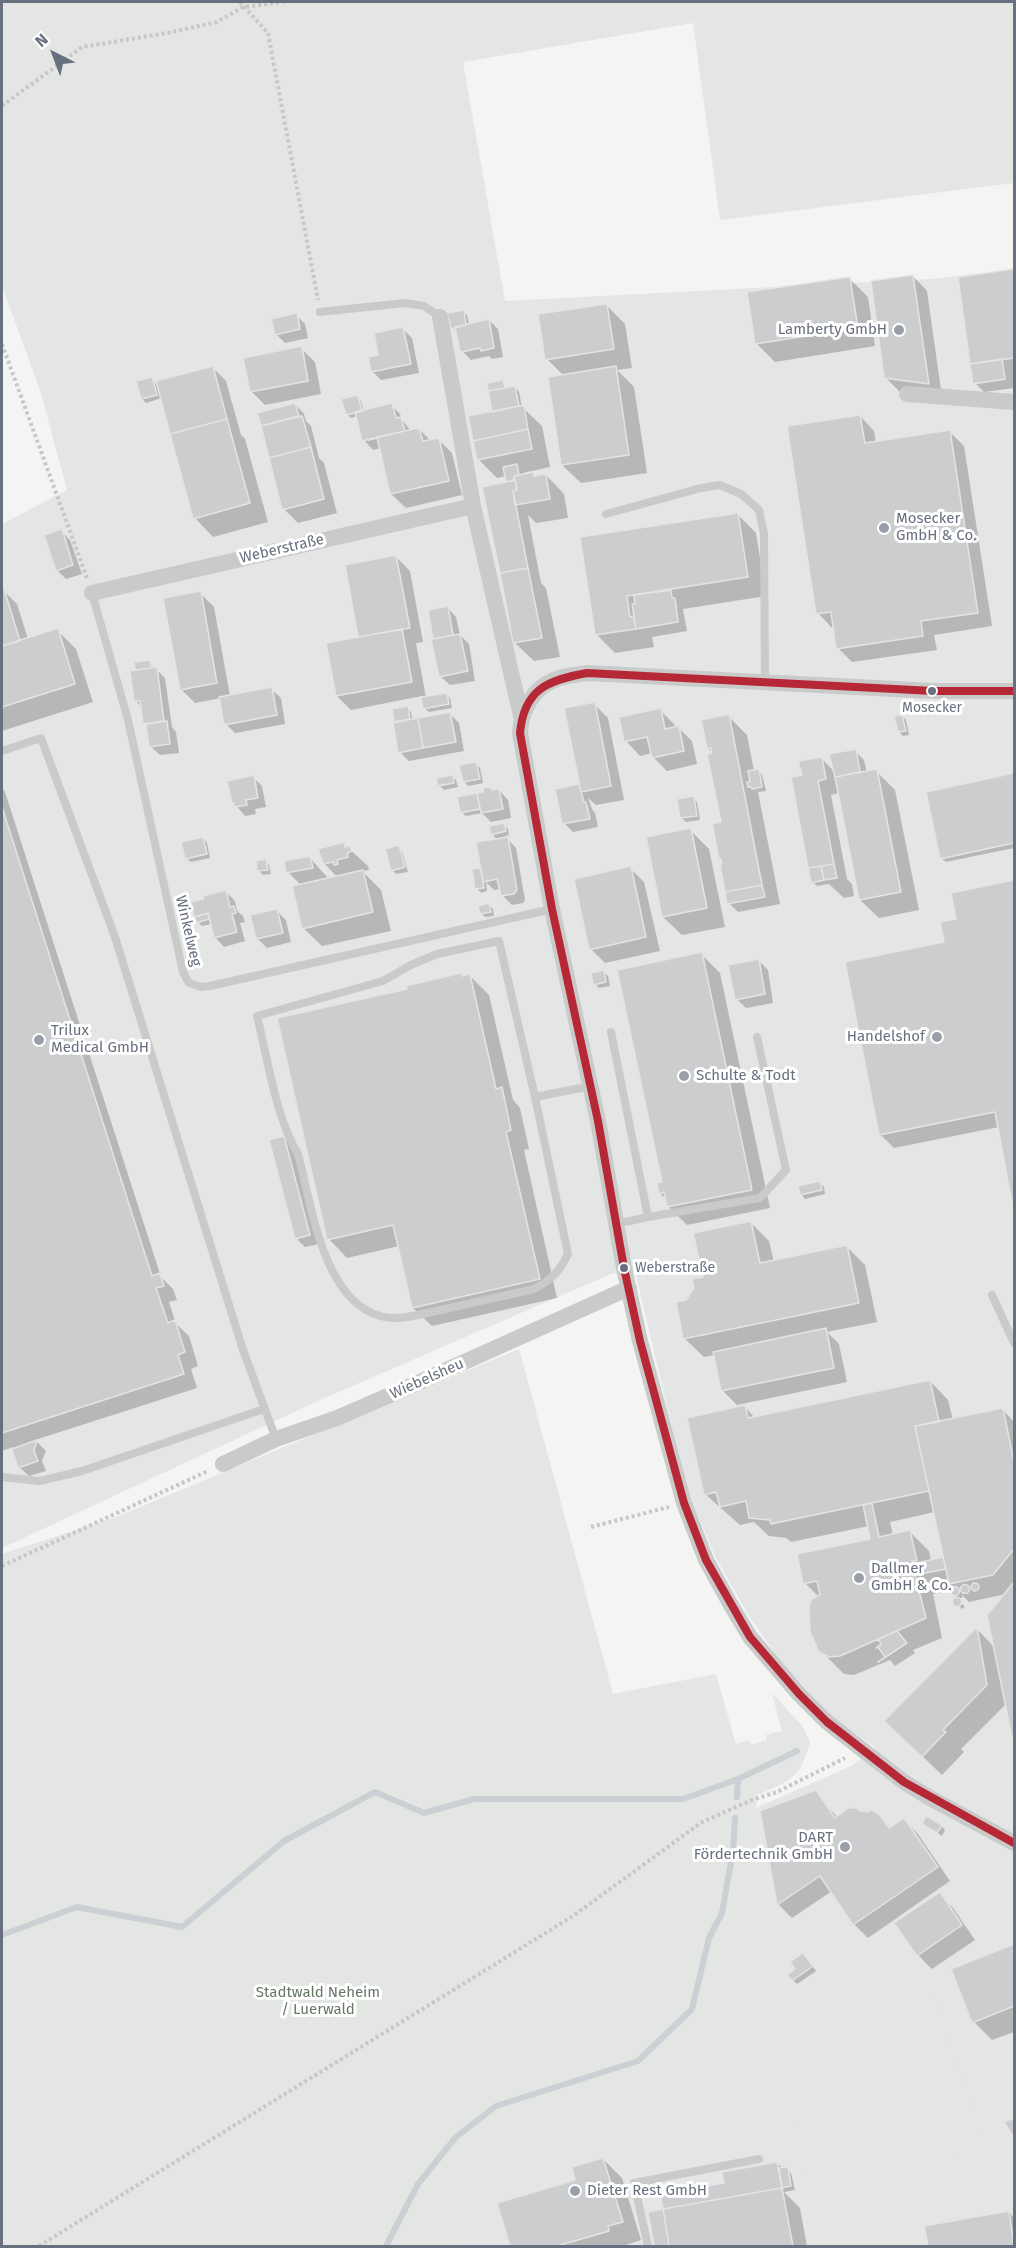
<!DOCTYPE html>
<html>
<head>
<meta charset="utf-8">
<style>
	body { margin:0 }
	#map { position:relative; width:1016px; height:2248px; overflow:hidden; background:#f4f4f3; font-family:"Fira Sans",sans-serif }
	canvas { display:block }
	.frame { position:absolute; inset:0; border:3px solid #68707f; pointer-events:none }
	.north { position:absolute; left:24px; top:24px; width:60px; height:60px; -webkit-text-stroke:4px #fff; paint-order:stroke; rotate:318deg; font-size:16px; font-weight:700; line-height:24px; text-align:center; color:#68707f }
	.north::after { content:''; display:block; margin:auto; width:21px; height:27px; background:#68707f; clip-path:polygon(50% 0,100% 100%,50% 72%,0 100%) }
</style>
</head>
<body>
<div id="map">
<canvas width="1016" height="2248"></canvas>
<div class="frame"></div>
<div class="north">N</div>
</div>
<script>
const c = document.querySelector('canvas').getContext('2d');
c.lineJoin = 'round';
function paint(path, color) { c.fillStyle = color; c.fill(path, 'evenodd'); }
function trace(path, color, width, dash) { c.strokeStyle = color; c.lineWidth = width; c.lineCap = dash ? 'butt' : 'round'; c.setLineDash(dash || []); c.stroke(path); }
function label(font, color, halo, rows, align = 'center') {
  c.font = font + ' "Fira Sans",sans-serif'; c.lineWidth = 6; c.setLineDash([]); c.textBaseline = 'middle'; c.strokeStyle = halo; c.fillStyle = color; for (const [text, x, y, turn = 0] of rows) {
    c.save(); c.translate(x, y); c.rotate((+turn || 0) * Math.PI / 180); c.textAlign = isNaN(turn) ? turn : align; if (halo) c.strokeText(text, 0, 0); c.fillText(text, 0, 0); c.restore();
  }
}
paint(new Path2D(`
	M1014,270V2246H447L490,2180L786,2036L756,1808L851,1766L876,1748L833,1718L778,1658L749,1616L716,1558L693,1504L676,1445L635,1271L611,1274L320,1400L2,1548V524L67,490L40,390L105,372L505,301L929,279Z`), '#e4e5e5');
paint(new Path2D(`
	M2,2H1014V183L720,220L693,23L463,62L505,301L105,372L40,390L2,286Z
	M519,1349L613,1694L716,1674L736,1744L749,1740L751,1745L767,1740L766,1735L782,1731L772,1693L803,1727L810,1742C801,1778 790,1781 757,1795L756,1808L786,2036L490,2180L447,2246H2V1554L116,1517Z
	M928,1978L986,2145L894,2172L907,2246H813L786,2053Z`), '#e3e6e2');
paint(new Path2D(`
	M1014,271V388L984,392L975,383L960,279Z
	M913,276L927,291L942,397L900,392L886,378Z
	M849,278L868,297L875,346L775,362L756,343Z
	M606,305L625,324L632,368L617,370L634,387L647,473L581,483L562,465L564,376L547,359Z
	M463,311L467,315L469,325L489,320L498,329L503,357L492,359L489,356L471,360L462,351L458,332L452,328Z
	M296,315L305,324L308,338L285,343L276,334Z
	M403,329L412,338L419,373L381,380L372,371L380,356Z
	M301,348L315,362L321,394L265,405L251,391Z
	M212,367L226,381L241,435L245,439L268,522L213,537L195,518L162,398L146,403L142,399L151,379L159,387Z
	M502,381L507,389L515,387L519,392L522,407L542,426L550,467L523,473L526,475L533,474L536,477L546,475L564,494L568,518L536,523L528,515L541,583L546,588L560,657L534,661L515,643L484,488L507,483L506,476L497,478L478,459L495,412Z
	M357,396L361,401L364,412L391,405L400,414L402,420L411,431L419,429L431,441L438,439L452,453L462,495L406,508L391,494L381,448L373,450L364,440L358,416L351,418L347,414ZM384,434V437L368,441V438Z
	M295,404L304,414L306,421L311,426L319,458L324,463L337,513L298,523L284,509L259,414Z
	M860,416L874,431L876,443L950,432L964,446L992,626L934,635L937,650L852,662L838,648L835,627L832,628L818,613Z
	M737,514L756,533L766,596L683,609L687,631L652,637L654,647L615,653L597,635L582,539Z
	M61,531L70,540L82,574L66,579L57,570Z
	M396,557L410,571L423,642L416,643L426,698L446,694L450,698L452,708L429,712L424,708L422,696L351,710L337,696L360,638L346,566Z
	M3,590L17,604L28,639L57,630L76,649L93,702L2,731V591Z
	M200,593L214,607L230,696L271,689L281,698L285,724L235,733L226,724L221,698L195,703L181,689Z
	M447,607L456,617L460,635L469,644L475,681L450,685L440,676Z
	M149,661L154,669H156L165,678L172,727L176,732L179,753L160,755L150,746L143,709L135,700L139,671L137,669Z
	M594,704L608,718L624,800L596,805L588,798L592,809L595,813L598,827L573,832L564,823L578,785L581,788Z
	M407,708L411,712L413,721L450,714L459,723L464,751L409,761L400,752L395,722Z
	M660,710L674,724L675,728L678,727L692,741L697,764L667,771L653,757L652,753L640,756L626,741Z
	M728,716L747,735L754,771L758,770L762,775L766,791L758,792L780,904L738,912L729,903L723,861L720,858L722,824L714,754L708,748Z
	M902,716L906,720L909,735L903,736L899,732Z
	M855,751L864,760L867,773L876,771L895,790L919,910L879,918L860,900L839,793L831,795L847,879L852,884L854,896L844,898L829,884L817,886L813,882L812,870L810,868L804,777L821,758L835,772Z
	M476,764L480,768L483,783L468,786L464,781Z
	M1014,774V848L946,862L941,858L928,793Z
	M452,776L456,780L458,787L444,790L439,785Z
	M253,777L262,786L266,807L255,809L256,814L245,816L233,802Z
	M2,788L5,792L161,1277L173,1289L177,1300L169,1302L176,1324L189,1336L198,1366L191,1369L197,1388L35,1440L46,1451L42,1461L46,1471L29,1476L19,1467L13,1447L2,1451Z
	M490,788L493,791L499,790L508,800L511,818L491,822L482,813L466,816L461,812L459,799L485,793Z
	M693,798L697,802L700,820L686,822L682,818Z
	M504,825L508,829L509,835L505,836L516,848L525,900L523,903L512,905L503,896L501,889L494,890L486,882L487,891L481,893L477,888L480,869L498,840L492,834Z
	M690,830L709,849L725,927L682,935L663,917Z
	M203,838L207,843L210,858L191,862L186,858Z
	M344,844L368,866L369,870L364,871L365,874L381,890L391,931L322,946L303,928L301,885L288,872L310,858L329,879L337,877L324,863Z
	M398,847L402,851L408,872L396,874L392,870Z
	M265,861L269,865L271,874L263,875L259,871Z
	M630,868L644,882L660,951L605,963L591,949Z
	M1014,881V1205L999,1127L894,1148L880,1134L946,943L958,920L952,894Z
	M226,892L235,901L237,911L243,916L245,922L240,923L245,941L224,947L215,937L212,924L202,926L198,922Z
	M489,905L493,909L494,916L485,917L481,913Z
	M277,911L286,920L291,942L267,948L258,939L252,916Z
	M701,954L720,973L770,1208L687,1225L669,1207L667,1200L660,1193L664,1183Z
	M759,961L768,970L773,1003L746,1008L737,999Z
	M603,971L608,976L610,986L599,988L595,984Z
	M461,974L464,977L470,976L489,995L513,1100L520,1108L529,1149L524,1150L557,1298L432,1326L413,1308L399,1246L347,1258L329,1239L408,990Z
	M284,1138L293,1147L319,1244L305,1247L296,1238Z
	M820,1183L824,1187L825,1194L805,1199L801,1194Z
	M751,1223L769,1241L774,1262L847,1247L865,1265L877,1322L827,1332L839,1344L847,1382L737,1405L723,1391L715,1355L704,1357L685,1339L687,1301Z
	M930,1381L948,1400L953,1420L1003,1410L1014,1422V1740L1007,1703L961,1749L964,1752L942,1775L886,1721L977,1629L995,1648L1006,1594L969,1602L962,1595V1598H958L953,1594L954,1589L933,1594L942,1638L913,1650L915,1653L895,1666L890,1660L854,1675L844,1674L817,1647L819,1597L805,1583L872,1541L869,1526L791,1542L786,1538L769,1536L754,1522L740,1525L705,1494L745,1407L755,1418ZM935,1512L945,1558L931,1561L929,1551L910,1532L893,1536L890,1522Z
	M957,1599L965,1607L962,1609L955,1601Z
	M815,1792L838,1818L860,1812L878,1816L891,1828L904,1820L918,1834L950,1881L868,1938L854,1924L832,1891L792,1918L779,1905L762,1812Z
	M924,1824L941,1826L945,1830L942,1836Z
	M939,1894L953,1908L975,1940L932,1969L918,1955L896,1923Z
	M1014,1945V2032L992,2040L974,2022L953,1970Z
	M807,1959L816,1971L797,1984L793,1980Z
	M603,2159L622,2178L641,2240L626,2245V2246H512L499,2204L577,2181Z
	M777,2164L791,2173L795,2190L784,2192L800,2208L807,2246H656L650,2213L662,2211Z
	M1009,2212L1014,2218V2246H930L926,2227Z`), '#0003');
trace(new Path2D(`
	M737,1797L738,1779
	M2,1935L77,1907L182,1927L284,1841L375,1792L424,1813L474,1799H683L738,1779L797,1751
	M386,2246L418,2184L456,2137L496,2106L638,2061L692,2009L709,1938L722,1913L733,1851L735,1818`), '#ccd0d4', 6);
const building = new Path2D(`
	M1014,269V358L970,364L958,277Z
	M913,275L929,384L884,378L871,281Z
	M850,277L858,328L755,344L747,292Z
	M607,304L614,349L545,360L538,314Z
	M464,310L466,325L451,329L447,313Z
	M297,313L300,329L275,335L271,319Z
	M489,319L494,348L481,351L480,348L462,352L461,356L455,327Z
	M403,327L411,364L371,372L368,357L378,355L374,333Z
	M302,346L308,381L250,392L243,358Z
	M1002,359L1005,379L973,384L970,364Z
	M213,366L227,419L170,434L156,381Z
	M616,366L629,455L561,465L548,377Z
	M152,377L157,395L141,399L136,381Z
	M503,380L505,388L488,391L487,383Z
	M515,386L519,406L492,412L488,391Z
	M358,395L362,411L346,415L341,399Z
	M295,403L299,416L261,426L257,413Z
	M392,403L396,418L401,417L405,431L362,441L355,412Z
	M524,405L528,429L473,441L468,416Z
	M860,415L865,443L950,430L978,613L921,621L923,636L836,649L831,612L816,614L787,426Z
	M302,416L311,447L269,458L261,426Z
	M227,419L250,503L193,519L170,434Z
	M419,428L423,441L439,438L449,481L390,494L377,437Z
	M528,429L532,449L477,460L473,441Z
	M311,447L324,499L282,510L269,458Z
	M517,464L519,475L514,476V480L506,482L503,467Z
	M533,472L534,476L546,474L550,499L515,505L513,491L517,490L514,476Z
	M515,480L517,490L513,491L528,568L500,573L482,487Z
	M738,513L748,577L627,596L630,617L634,616L636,629L595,635L580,537Z
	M62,529L73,565L56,571L44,535Z
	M396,555L410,628L358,637L345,565Z
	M528,568L542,638L513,643L500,573Z
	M2,589H4L20,641L2,646Z
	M671,590L672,598H675L678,622L636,629L632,604H635L634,595Z
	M201,591L217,683L180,690L163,598Z
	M448,606L453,635L433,639L428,610Z
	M58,628L75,684L2,707V646Z
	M402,629L412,682L336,696L326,643Z
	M460,634L468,671L439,677L431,639Z
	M150,660L151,668L135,670L134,662Z
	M157,667L164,721L143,724L140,701H134L130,671Z
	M272,687L277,715L224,725L219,697Z
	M447,693L449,704L423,709L421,697Z
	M595,702L611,786L581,792L564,708Z
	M408,706L410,719L394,722L392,709Z
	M661,708L665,729L679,726L684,751L652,758L647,737L624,742L619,717Z
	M450,712L456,742L423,748L418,718Z
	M729,714L762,885L725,892L720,864H722L721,859H719L712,824L721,822L707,754L712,753L711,748H707L701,720Z
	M902,715L906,731L898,732L894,716Z
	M418,718L423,748L398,753L393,723Z
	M167,721L170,744L149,747L146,724Z
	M856,749L860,772L835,777L829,754Z
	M822,757L826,779L818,781L834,864L808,868L791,777L802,775L798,761Z
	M476,762L480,779L463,782L459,765Z
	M759,769L762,787L752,789L751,787H748L747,782H750L748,771Z
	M877,769L901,892L859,900L835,777Z
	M1014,773V843L940,859L926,792Z
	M254,775L258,798L246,800L247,805L234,807V803H232L227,781Z
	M453,775L454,783L438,786L436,778Z
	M579,784L584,802H586L590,819L562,824L555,789Z
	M491,787L492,790L499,789L503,809L481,813L477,793L483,792V788Z
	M477,793L480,809L460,813L457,797Z
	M694,796L697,816L680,818L677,799Z
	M2,807L152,1276L160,1273L164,1286L156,1288L168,1323L175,1320L185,1352L178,1355L184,1374L2,1433Z
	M504,823L506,831L491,835L489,826Z
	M691,828L707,908L662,917L646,837Z
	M203,837L207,854L185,859L181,842Z
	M508,837L517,890L514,894L501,896L497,879L483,882L476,842Z
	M344,842L345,847L350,846L352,851L347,853L348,857L337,860L338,864L334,865L333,862L323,864L318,849Z
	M399,845L405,867L391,871L385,849Z
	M310,856L313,868L286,873L284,861Z
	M266,859L268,870L257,871L256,861Z
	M834,864L837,878L824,880L821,866Z
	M631,866L646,937L589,950L574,879Z
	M821,866L824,880L811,883L808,868Z
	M481,868L484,888L475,889L472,869Z
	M363,870L373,912L302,929L292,886Z
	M1014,880V1213L995,1112L879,1135L845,962L944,942L940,922L956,919L951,893Z
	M762,885L765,897L727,904L725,892Z
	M226,890L230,907L234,906L236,913L232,914L237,932L214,938L208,913L194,917L191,902L204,899L203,896Z
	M489,903L491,912L480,914L478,906Z
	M277,909L283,933L256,939L250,915Z
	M208,913L209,919L196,923L194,917Z
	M702,952L752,1190L667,1207L664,1192L659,1194L657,1183L662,1182L617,970Z
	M759,959L765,994L735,1000L728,965Z
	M604,970L606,982L593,985L591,973Z
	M461,973L462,976L470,974L496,1089L502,1087L511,1130L506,1132L540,1279L412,1308L393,1225L327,1240L277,1018L407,989L406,986Z
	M284,1136L310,1235L295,1239L269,1140Z
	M820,1181L822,1190L800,1195L798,1186Z
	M751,1221L760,1263L847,1245L859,1303L683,1339L676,1302L686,1300L694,1288L692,1279L703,1277L693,1233Z
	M826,1328L834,1368L721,1391L713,1352Z
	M930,1380L939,1422L915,1426L929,1491L771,1524L770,1520L749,1518L746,1501L720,1507L716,1492L704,1495L687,1418L745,1405L748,1418Z
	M1003,1408L1014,1462V1549L993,1575L949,1584L915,1426Z
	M37,1440L34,1451L38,1461L18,1468L12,1449Z
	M872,1503L879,1537L910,1530L917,1561H912L913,1564L943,1557L946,1569L915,1575L926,1618L840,1656L829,1657L819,1652L810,1632L809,1606L811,1600L820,1594L817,1581L803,1584L797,1554L870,1539L863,1505Z
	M1014,1582V1747L987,1615Z
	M971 1587a4 4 0 1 1 8 0a4 4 0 1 1-8 0Z
	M960.5 1589a4.5 4.5 0 1 1 9 0a4.5 4.5 0 1 1-9 0Z
	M950.5 1591a4.5 4.5 0 1 1 9 0a4.5 4.5 0 1 1-9 0Z
	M952.5 1602a4.5 4.5 0 1 1 9 0a4.5 4.5 0 1 1-9 0Z
	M977,1627L987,1685L943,1730L946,1732L922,1757L884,1721Z
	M897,1631L907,1643L878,1662L885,1657L878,1647L876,1648L881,1644L878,1639Z
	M816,1790L835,1818L848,1808H858V1810L868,1812L869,1809L879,1814L889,1828L904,1818L938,1867L853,1925L820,1876L777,1905L760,1811Z
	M926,1816L942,1825L937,1833L922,1824Z
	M940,1892L962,1925L917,1956L894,1923Z
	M1014,1944V2006L972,2023L951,1969Z
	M803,1953L813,1966L792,1981L787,1974L795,1969L790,1962Z
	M1014,2118V2138L1004,2122Z
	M603,2158L623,2222L608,2226L609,2231L557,2246H510L497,2203L575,2180L572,2167Z
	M777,2162L782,2188L663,2209L660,2195L724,2183L722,2172Z
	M788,2167L791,2186L782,2188L779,2168Z
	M782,2188L793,2246H669L663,2209Z
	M663,2209L669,2246H654L648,2212Z
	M1009,2211L1014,2246H928L924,2226Z`);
paint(building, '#cccdce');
trace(building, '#e4e4e3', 1.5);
trace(new Path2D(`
	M240,2L268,33L318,300
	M2,106L82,47L167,33L217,22L243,7L284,2
	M2,344L87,578
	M591,1527L669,1507
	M2,1566L208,1471
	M39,2246L573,1916L702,1822L752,1800L777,1792L845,1758`), '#c7c7c8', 4, [3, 3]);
trace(new Path2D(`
	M320,312L405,303L424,306L440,317
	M606,514L701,488L720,485L741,494L759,510L764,534L765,682
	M92,593L128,720L183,972L189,983L201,987L210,986L552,909
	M2,751L41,738L115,937L243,1350L276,1439
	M611,1032L648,1217L616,1224
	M535,1097L568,1254C560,1271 551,1280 534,1289C503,1296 472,1303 441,1310C425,1313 407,1319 391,1318C324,1312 312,1206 298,1154C275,1115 268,1060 257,1016L383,981L411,965L437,954L499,941L535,1097L591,1086
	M648,1217L760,1198L786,1170L757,1037
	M992,1295L1014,1343
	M2,1477L40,1481L82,1471L264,1409
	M648,2246L634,2183L759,2159`), '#c9caca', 8);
trace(new Path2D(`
	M440,317L473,506L521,716
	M907,394L1014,402
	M92,593L473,506
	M1014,691H933L587,673C577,675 564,675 554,680C532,689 521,711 520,733L552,909L598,1121L624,1268L640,1341L684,1503L706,1560L732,1607L750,1637L799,1694L827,1722L904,1782L930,1798L1014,1843
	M223,1464L276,1439L337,1418L422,1381L629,1288`), '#c9caca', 16);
trace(new Path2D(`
	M1014,691H933L587,673C548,680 524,689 520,733L552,909L598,1121L624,1268L640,1341L684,1503L706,1560L750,1637L799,1694L827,1722L904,1782L1014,1843`), '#b72836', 8);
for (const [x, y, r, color] of [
	[899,330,6,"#999ea8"],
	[884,528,6,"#999ea8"],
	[932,691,5,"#68707f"],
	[937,1037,6,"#999ea8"],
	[39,1040,6,"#999ea8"],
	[684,1076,6,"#999ea8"],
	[624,1268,5,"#68707f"],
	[859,1578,6,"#999ea8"],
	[845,1847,6,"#999ea8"],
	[575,2191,6,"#999ea8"]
]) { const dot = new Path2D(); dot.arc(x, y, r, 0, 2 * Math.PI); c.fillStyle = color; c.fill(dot); trace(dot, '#fff', 2); }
label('14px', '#68707f', '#fff', [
	["Mosecker",932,708],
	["Weberstraße",635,1268,"left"]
]);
label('15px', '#68707f', '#fff', [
	["Lamberty GmbH",887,330,"right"],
	["Mosecker",896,519],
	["GmbH & Co.",896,536],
	["Trilux",51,1031],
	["Medical GmbH",51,1048],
	["Handelshof",925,1037,"right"],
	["Schulte & Todt",696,1076],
	["Dallmer",871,1569],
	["GmbH & Co.",871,1586],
	["DART",833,1838,"right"],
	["Fördertechnik GmbH",833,1855,"right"],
	["Dieter Rest GmbH",587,2191]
], 'left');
label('15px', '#68707f', '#fff', [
	["Weberstraße",282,549,-13],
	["Winkelweg",188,931,77],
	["Wiebelsheu",427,1379,-24]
]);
label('15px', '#676', '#fff', [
	["Stadtwald Neheim",318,1993],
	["/ Luerwald",318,2010]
]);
</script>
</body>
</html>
